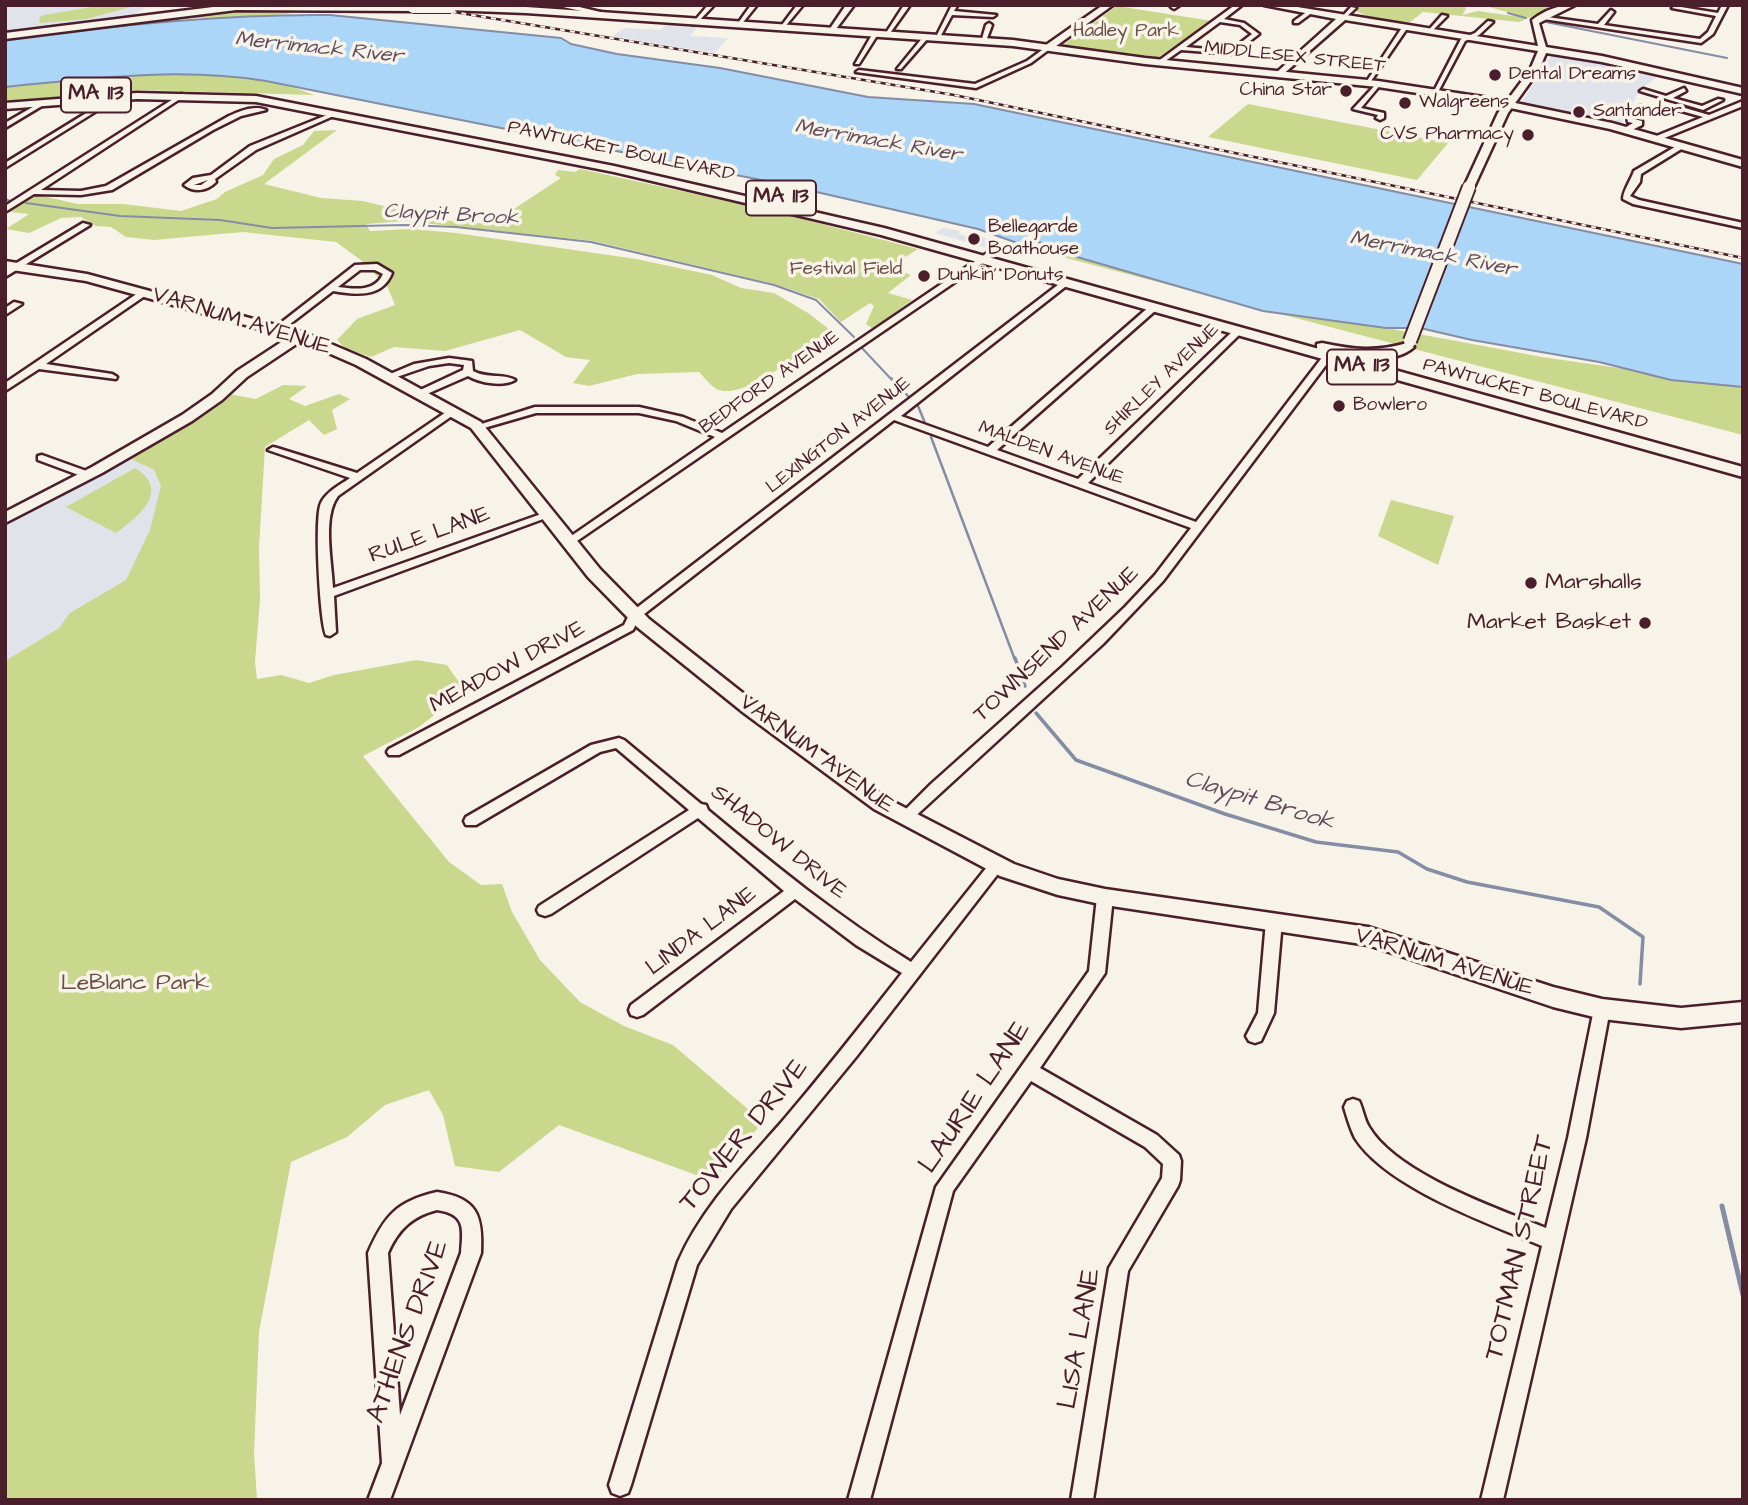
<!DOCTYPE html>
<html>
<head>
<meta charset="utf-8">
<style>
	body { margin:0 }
	#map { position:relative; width:1748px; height:1505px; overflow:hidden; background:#f7f3e8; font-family:"Architects Daughter",sans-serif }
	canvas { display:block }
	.frame { position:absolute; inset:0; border:7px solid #4a1f2b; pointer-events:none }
</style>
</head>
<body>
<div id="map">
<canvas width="1748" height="1505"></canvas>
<div class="frame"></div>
</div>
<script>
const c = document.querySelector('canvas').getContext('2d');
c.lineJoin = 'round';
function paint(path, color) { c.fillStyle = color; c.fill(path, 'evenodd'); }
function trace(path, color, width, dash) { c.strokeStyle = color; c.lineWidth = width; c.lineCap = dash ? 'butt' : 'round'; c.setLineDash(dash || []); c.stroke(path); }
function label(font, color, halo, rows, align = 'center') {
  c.font = font + ' "Architects Daughter",sans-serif'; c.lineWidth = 7; c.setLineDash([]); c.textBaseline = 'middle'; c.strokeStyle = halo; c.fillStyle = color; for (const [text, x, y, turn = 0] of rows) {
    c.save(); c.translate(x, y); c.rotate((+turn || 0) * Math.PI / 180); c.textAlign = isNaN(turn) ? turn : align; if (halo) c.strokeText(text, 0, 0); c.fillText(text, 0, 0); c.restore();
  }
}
paint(new Path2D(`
	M5,5H150L133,15L117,20L5,35Z
	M668,23L699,25L690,36L728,38L715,53L611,36L625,28L660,30Z
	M1555,55L1574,56L1662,73L1640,90L1620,126L1521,103L1550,57Z
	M943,228L960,231L959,234L969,237L979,236L1000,242L990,249L935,233Z
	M131,459L154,470L173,496L129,585L5,661V524Z`), '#e1e3ea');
paint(new Path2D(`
	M104,5H138L87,19L39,23L40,17L44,15Z
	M1344,5H1464L1466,9L1462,15L1478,11L1513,16L1514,14L1482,5H1558L1519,22L1423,12L1410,22L1375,20Z
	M1117,6L1212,21L1154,60L1062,46Z
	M239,8H309C274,21 235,16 198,18C133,20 69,31 5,40V37Z
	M146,74C203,74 261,73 314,95L142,90L5,101V87Z
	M1248,104L1448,143L1417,180L1208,137Z
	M337,130L264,184L321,198L363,201L440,220L491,224L561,178L555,175L558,170L575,172L580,169L764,209L918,249L899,261L897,270L911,275L888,293L912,300L873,329L866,324L874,306L870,303L841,322L819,299L774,284L593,241L404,221L366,224L370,231L412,229L456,233L636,259L712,275L741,288L774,293L808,313L830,330C809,347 741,405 715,388C709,384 704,377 699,372L637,374L589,386L573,383L590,360L566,357L520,330L445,351L394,347L371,357L345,348L337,340L357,319L395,305L388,288L362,261L336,242L243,232L154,240L126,237L111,227L96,226L81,217L61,218L29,233L6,229L29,214L10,212L35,194L77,204H123L181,211L217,199L225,192L263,175L274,159L303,145L314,131Z
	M1042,241L1349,321L1542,357L1743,386V435L1028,248Z
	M283,385L307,386L289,399L305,406L339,394L350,399L332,410L337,429L324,435L309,420L265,447L259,547L260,599L255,662L257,679L281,675L309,683L334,675L416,660L447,665L465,691L419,727L363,756L449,862L481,885L502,884L512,912L540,960L580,1002L624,1026L673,1045L763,1122L718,1175L699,1176L559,1125L499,1172L455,1166L443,1115L429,1090L385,1105L347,1137L291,1162L259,1332L254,1453L257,1500H5V661L59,628L70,613L126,580L150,530L161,486L154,470L131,459L197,418L229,394L256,399Z
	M135,468C171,490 140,516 116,533L66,507Z
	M1391,500L1454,516L1438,565L1378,536Z`), '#c9d88c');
const water = new Path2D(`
	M330,15L561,38L571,44L617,54L720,68L868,97L974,104L1743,264V387L1671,380L1599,362L1472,340L1420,328H1386L1263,311L1077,257L1039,242L1029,240L1020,244L978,229L786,185L266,81C179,67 94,78 5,87V40C113,25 221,14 330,15Z`);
paint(water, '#acd6f7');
trace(water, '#858da5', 2);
trace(new Path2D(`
	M1508,13L1526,18
	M1546,22L1727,58
	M5,199L10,201
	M26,203L120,216L220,220L272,228L405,225L456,227L591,242L774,285L816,300L854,337
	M861,347L892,380`), '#858da5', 2);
trace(new Path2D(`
	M891,378L908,396
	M918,406L925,423
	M931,437L1015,660`), '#858da5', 2.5);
trace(new Path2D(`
	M1015,658L1025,686
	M1036,713L1076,760L1225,814L1316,842L1398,852L1427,869L1467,882L1599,907L1643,937L1640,984`), '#858da5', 3.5);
trace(new Path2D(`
	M1722,1206L1743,1295`), '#858da5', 5);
const street = new Path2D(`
	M708,5H714L696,24H692Z
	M751,5H757L740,26H736Z
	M797,5H803L783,29H779Z
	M904,5H910L888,36H884Z
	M952,5L957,6L954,11L996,15L993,17L952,15L939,39H935Z
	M1173,5H1180L1174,9L1171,7Z
	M1235,5H1242L1224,19L1244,23L1259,34L1233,54L1181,50L1161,64H1157V62ZM1220,22L1240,25L1252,34L1230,51L1186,47Z
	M1722,5H1728L1713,34L1701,43L1537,18L1540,16L1598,24L1611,10L1614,12L1604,25L1700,39L1708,32L1716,16L1672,8L1675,6L1718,13Z
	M1351,7L1356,8L1345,18H1341Z
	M1308,11L1313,12L1298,23H1294V21Z
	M1442,15L1447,16L1431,32H1427Z
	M1488,21L1493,22L1479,35L1465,41L1438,92L1433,93L1461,39L1475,33Z
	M989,23L992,25L986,41L981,42L986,25Z
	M1403,26L1408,27L1369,84H1365Z
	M873,33L878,34L859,64H855Z
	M924,36L929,37L901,69H897Z
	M1049,45L1051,48L1031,63L976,88L856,72L859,70L975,84L1027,61Z
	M1378,82L1381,84L1361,108L1384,113V118L1380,120L1376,118L1378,115L1353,109Z
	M1684,88L1686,91L1673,98L1702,106L1718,99L1723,100L1703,110L1640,91L1643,89L1666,96Z
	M181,94L186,95L41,190L81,191L106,186L229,116C241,111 254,105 266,110L241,116L213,130L112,190L81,195L34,194L5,212V206Z
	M114,96L119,97L5,168V163Z
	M43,101L45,104L5,128V123Z
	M1743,101V106L1657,141L1653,139L1654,137L1703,117L1678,110L1662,116L1641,110L1632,115L1634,119L1642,121V125L1628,132L1621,130L1633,123L1628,122L1626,113L1640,106L1662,112L1678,106L1709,115Z
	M332,113L338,114L256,150L215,179L216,182C207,191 194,193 184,185L193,178L211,175L250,146ZM208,180L201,185H194Z
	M1680,144H1683V148L1641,174L1640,182L1630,196L1639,200L1743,223V228L1633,204L1623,199C1623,191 1631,180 1634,171Z
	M83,223L90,225L5,277V270Z
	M990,251L993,252V256L574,543L570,545L564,541L715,437L676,421L639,413H536L477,430L472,427L535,407H639L683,417L722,433Z
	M377,264L392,273C382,298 356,295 333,291L281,331L273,329L355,265ZM360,270H375L383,274C375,292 355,289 338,287Z
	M1063,281L1070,283L901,416L988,447L1150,306H1156V310L997,450L1078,479L1234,330H1240V334L1088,483L1196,522L1324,355L1332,357L1163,581L1103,644L909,822H899L897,818L931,784L1062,667L1125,607L1155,575L1191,528L894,420L639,618L633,630L399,755H389L387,752L389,749L624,625L630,613Z
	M141,291L149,293L46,364L112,374L117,377L116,379L39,369L5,391V383Z
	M14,302L22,304L5,315V308Z
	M449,358L472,361L473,371C488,379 503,373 515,380C503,387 480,383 468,376L420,397L415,394L416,392L463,370L464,365L449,363L429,366L388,380L383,377L414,364Z
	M452,408L456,409V413L338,496C322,517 332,562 333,588L544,513H552L554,515L334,596L336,632L330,636L326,635C320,621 314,517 321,503C326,492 340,485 350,478L268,450L273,447L277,448L357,473Z
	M42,455L92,473L93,475L88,478L84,477L38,460V456Z
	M619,738L624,740L701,804L706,805L708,810C773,864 838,917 911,962L991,862H1001L1004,866L856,1057L731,1209L697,1265L631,1485L628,1493L620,1496L612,1493L609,1485L678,1262C701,1209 742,1167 780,1124C822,1075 862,1024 902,973L856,945L795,899L643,1015L637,1017L631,1015L629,1010L631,1005L784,891L698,818L551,914L545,916L539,914L537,910L539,906L689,810L616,748L600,752L476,825H466L464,821L466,817L591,745Z
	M1105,891L1111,893L1113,897L1105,973L1040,1068L1157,1135L1179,1155L1181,1161L1180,1180L1178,1186L1128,1271L1093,1500H1071L1109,1268L1162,1178L1163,1164L1145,1147L1031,1081L953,1191L870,1500H848L936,1187L1089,971L1097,897L1099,893Z
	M1274,915L1280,917L1282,921L1274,1013L1261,1041L1255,1043L1249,1041L1246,1036L1258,1013L1266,921L1268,917Z
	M1602,1002L1608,1004L1610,1009L1586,1138L1503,1500H1481L1542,1246C1488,1223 1387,1188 1355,1138C1350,1128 1347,1117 1344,1107L1347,1101L1353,1099L1359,1101C1363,1109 1364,1119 1369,1127C1397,1174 1496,1208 1546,1228L1568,1138L1594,1009L1596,1004Z
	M437,1192C477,1198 483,1215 481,1253L390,1500H368L382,1463L368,1253C384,1216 397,1201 437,1192ZM437,1210C466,1214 463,1229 461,1253L400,1415L388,1253C398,1230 412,1216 437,1210Z`);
const secondary = new Path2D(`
	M554,5H571L617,16L613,18Z
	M846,5H854L833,33H827Z
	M1103,5H1113L1052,49H1046V45Z
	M1264,5H1285L1538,46L1532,20C1545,10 1559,5 1575,5L1539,23L1546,47L1602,56L1743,88V94L1602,62L1546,53L1539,70L1508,113L1474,187L1469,190L1464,187L1498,113L1530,70L1538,51L1345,20L1280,77L1275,74L1277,72L1336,19Z
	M5,261L87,274L305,333L366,359L481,422L600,569L649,619L758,705L888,799L1014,864L1058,879L1105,889L1368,927L1553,987L1602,999L1681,1008L1743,1002V1022L1681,1028L1602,1019L1553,1007L1368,945L1105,905L1058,895L1000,876L874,809L744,713L637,627L588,577L471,428L356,365L301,341L247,377L222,400L192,421L102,473L5,523V512L92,467L182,415L212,394L237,371L289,337L86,281L5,269Z
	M1322,343C1355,350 1375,352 1407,343L1414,347C1390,368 1345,357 1317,350V344Z`);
const primary = new Path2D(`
	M229,5H413L417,8L413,11L236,10L5,39V33Z
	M451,5L526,7L1013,40L1145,58L1378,81L1496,99L1612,123L1743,160V167L1610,129L1496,105L1378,87L1145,64L1013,46L526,13L448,10V6Z
	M137,93L256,96L614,166L884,228L1743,467V477L881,235L614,172L256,102L137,99L5,109V103Z`);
trace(street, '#4a1f2b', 5);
trace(secondary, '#4a1f2b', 5);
trace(primary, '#4a1f2b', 5);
paint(street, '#f7f3e8');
paint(secondary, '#f7f3e8');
paint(primary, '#f7f3e8');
const rail = new Path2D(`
	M412,5L954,95L1743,258`);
trace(rail, '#4a1f2b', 2.5);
trace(rail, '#f7f3e8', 2, [5]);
const secondaryBridge = new Path2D(`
	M1410,341L1469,187`);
const primaryBridge = new Path2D(`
	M413,8H451`);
trace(secondaryBridge, '#4a1f2b', 16, []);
trace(primaryBridge, '#4a1f2b', 12, []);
trace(secondaryBridge, '#f7f3e8', 12);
trace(primaryBridge, '#f7f3e8', 10);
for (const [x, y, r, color] of [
	[1495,75,7,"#4a1f2b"],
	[1346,91,7,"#4a1f2b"],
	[1405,103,7,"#4a1f2b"],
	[1579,112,7,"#4a1f2b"],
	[1528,135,7,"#4a1f2b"],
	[974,239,7,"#4a1f2b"],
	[924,276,7,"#4a1f2b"],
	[1339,406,7,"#4a1f2b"],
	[1531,583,7,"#4a1f2b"],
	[1645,623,7,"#4a1f2b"]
]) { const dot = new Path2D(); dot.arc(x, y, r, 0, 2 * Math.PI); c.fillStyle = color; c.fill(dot); trace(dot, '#f7f3e8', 2.5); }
label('19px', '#6a4d43', '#f7f3e8', [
	["Hadley Park",1126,32],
	["Festival Field",846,270]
]);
label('19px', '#4a1f2b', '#f7f3e8', [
	["MIDDLESEX STREET",1295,58,6],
	["PAWTUCKET BOULEVARD",621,152,12],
	["SHIRLEY AVENUE",1162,380,-44],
	["BEDFORD AVENUE",770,383,-35],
	["PAWTUCKET BOULEVARD",1535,395,15],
	["LEXINGTON AVENUE",839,436,-38],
	["MALDEN AVENUE",1051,454,20]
]);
label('19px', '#4a1f2b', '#f7f3e8', [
	["Dental Dreams",1509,75],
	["China Star",1332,91,"right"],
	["Walgreens",1419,103],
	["Santander",1593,112],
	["CVS Pharmacy",1514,135,"right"],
	["Bellegarde",988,228],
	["Boathouse",988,250],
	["Dunkin' Donuts",938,276],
	["Bowlero",1353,406]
], 'left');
label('italic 21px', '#624d5e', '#f7f3e8', [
	["Merrimack River",319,49,6],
	["Merrimack River",878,142,10],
	["Claypit Brook",451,216,3],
	["Merrimack River",1433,255,11]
]);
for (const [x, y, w] of [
	[96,95,70],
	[781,198,70],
	[1362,367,70]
]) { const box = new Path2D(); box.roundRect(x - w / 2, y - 17.5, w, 35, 5); c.fillStyle = '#f7f3e8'; c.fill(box); trace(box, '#4a1f2b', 2); }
label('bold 21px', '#4a1f2b', null, [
	["MA 113",96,95],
	["MA 113",781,198],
	["MA 113",1362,367]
]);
label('23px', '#4a1f2b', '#f7f3e8', [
	["VARNUM AVENUE",241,322,17],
	["RULE LANE",430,536,-20],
	["TOWNSEND AVENUE",1057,645,-43],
	["MEADOW DRIVE",508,668,-28],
	["VARNUM AVENUE",816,755,36],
	["SHADOW DRIVE",778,843,39],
	["LINDA LANE",702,932,-37],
	["VARNUM AVENUE",1444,963,17]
]);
label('23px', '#4a1f2b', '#f7f3e8', [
	["Marshalls",1545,583],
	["Market Basket",1631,623,"right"]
], 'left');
label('23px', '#6a4d43', '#f7f3e8', [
	["LeBlanc Park",135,984]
]);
label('italic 24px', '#624d5e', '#f7f3e8', [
	["Claypit Brook",1259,802,17]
]);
label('28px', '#4a1f2b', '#f7f3e8', [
	["LAURIE LANE",976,1098,-56],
	["TOWER DRIVE",745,1136,-51],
	["TOTMAN STREET",1521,1248,-77],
	["ATHENS DRIVE",409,1332,-70],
	["LISA LANE",1081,1339,-80]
]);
</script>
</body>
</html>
